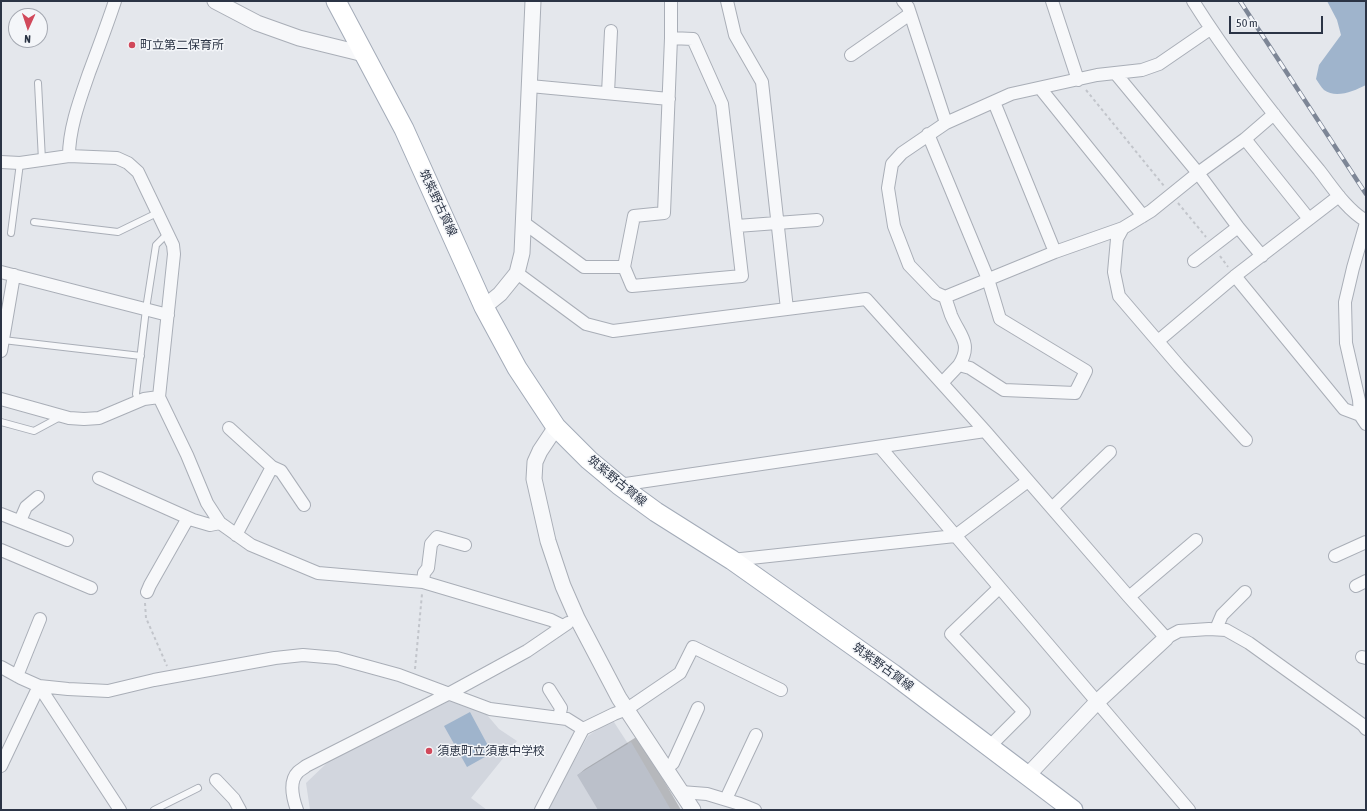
<!DOCTYPE html>
<html>
<head>
<meta charset="utf-8">
<style>
	body { margin:0 }
	#map { position:relative; width:1367px; height:811px; overflow:hidden; background:#e4e7ec; font-family:"Asap Condensed",sans-serif }
	canvas { display:block }
	.frame { position:absolute; inset:0; border:2px solid #2b3445; pointer-events:none }
	.north { position:absolute; left:8px; top:8px; width:40px; height:40px; box-sizing:border-box; background:#f4f6f9; border:1px solid #a4a8b1; border-radius:50%; rotate:183deg; font-size:11px; font-weight:700; line-height:16px; text-align:center; color:#2b3445 }
	.north::after { content:''; display:block; margin:auto; width:14px; height:18px; background:#d1495b; clip-path:polygon(50% 0,100% 100%,50% 72%,0 100%) }
	.scale { position:absolute; left:1229px; top:16px; width:94px; height:18px; box-sizing:border-box; border:2px solid #2b3445; border-top:0; padding-left:5px; font-size:12px; line-height:14px; white-space:nowrap; color:#2b3445; -webkit-text-stroke:3px #f4f6f9; paint-order:stroke }
</style>
</head>
<body>
<div id="map">
<canvas width="1367" height="811"></canvas>
<div class="frame"></div>
<div class="north">N</div>
<div class="scale">50 m</div>
</div>
<script>
const c = document.querySelector('canvas').getContext('2d');
c.lineJoin = 'round';
function paint(path, color) { c.fillStyle = color; c.fill(path, 'evenodd'); }
function trace(path, color, width, dash) { c.strokeStyle = color; c.lineWidth = width; c.lineCap = dash ? 'butt' : 'round'; c.setLineDash(dash || []); c.stroke(path); }
function label(font, color, halo, rows, align = 'center') {
  c.font = font + ' "Asap Condensed","Noto Sans JP",sans-serif'; c.lineWidth = 3; c.setLineDash([]); c.textBaseline = 'middle'; c.strokeStyle = halo; c.fillStyle = color; for (const [text, x, y, turn = 0] of rows) {
    c.save(); c.translate(x, y); c.rotate((+turn || 0) * Math.PI / 180); c.textAlign = isNaN(turn) ? turn : align; if (halo) c.strokeText(text, 0, 0); c.fillText(text, 0, 0); c.restore();
  }
}
paint(new Path2D(`
	M452,699L482,709L499,729L517,741L471,798L487,810H310L306,783L329,761Z
	M612,719L671,810H547L588,736Z`), '#d2d6de');
paint(new Path2D(`
	M1327,1H1366V85C1354,91 1336,99 1324,90C1321,87 1318,82 1316,79L1319,65L1341,35L1337,20Z
	M470,712L492,753L467,767L444,726Z`), '#9fb4cc');
paint(new Path2D(`
	M638,736L681,810H599L578,775L585,769Z`), '#0003');
paint(new Path2D(`
	M631,742L671,810H598L577,775Z`), '#bbc0ca');
const service = new Path2D(`
	M38,83L42,160
	M34,222L118,232L157,213
	M11,233L20,163
	M3,340L141,356
	M138,401L136,394L146,309L156,245L167,234
	M1,422L34,431L60,417
	M154,810L198,788`);
const minor = new Path2D(`
	M727,1L735,35L762,82L787,309
	M903,1L908,7L946,123
	M1052,1L1078,80
	M1193,1C1230,60 1274,116 1319,170C1333,188 1346,209 1366,221
	M1210,29L1159,64L1142,70L1097,75L1011,94L946,123L902,153L892,164L888,188L894,226L909,265L936,293L945,297L1055,252L1123,228L1151,211L1198,173L1245,139L1274,114
	M851,55L910,14
	M1116,74L1198,173L1238,227L1262,256
	M530,86L669,99
	M1040,88L1143,216
	M608,93L611,31
	M994,102L1055,252
	M928,134L988,279L1000,319L1086,371L1075,393L1004,390L970,368L959,365C973,343 959,335 951,315C949,309 947,303 945,297
	M1245,139L1309,219
	M69,156C69,128 80,99 89,73C98,49 107,25 115,1
	M1,162L20,163L69,156L117,158L128,163L138,172L173,245L174,254L159,397L187,455L207,503L220,523L251,545L318,573L423,582L551,620L563,626
	M1366,223L1353,268L1345,302L1346,343L1359,400L1360,415L1366,424
	M527,225L584,267H624L632,286L742,276L722,104L693,39L671,38V1
	M737,226L817,220
	M1123,228L1117,239L1114,272L1119,296L1179,366L1246,440
	M1194,261L1238,227
	M624,267L634,216L664,213L671,38
	M1,272L168,315
	M517,273L586,324L613,331L866,299L985,431L1129,597L1166,638L1179,631L1209,629L1226,630L1249,643L1363,725L1366,729
	M1235,276L1344,409L1360,415
	M1158,341L1235,276L1339,196
	M1,351L14,275
	M942,383L959,365
	M1,399L69,418L84,419L99,418L144,399L159,397
	M229,428L272,467L236,535
	M880,447L1189,810
	M272,467L281,471L304,505
	M99,478L193,520L210,525L220,523
	M619,485L985,431
	M1052,508L1110,452
	M1,514L67,540
	M20,521L26,507L38,497
	M1,550L91,588
	M1335,556L1366,542
	M732,560L955,536L1028,481
	M423,582L424,573L428,568L431,544L437,537L465,545
	M1356,586L1366,581
	M147,592L150,585L188,518
	M1129,597L1196,540
	M1216,629L1222,615L1245,592
	M1362,657L1366,658
	M1,667L21,678L39,686L68,689L108,691L154,680L275,658L303,655L337,658L399,675L490,709L567,719L583,729
	M17,676L40,619
	M39,686L120,810
	M549,689L561,708L559,718
	M989,747L1024,712L951,634L999,588
	M1,766L39,686
	M666,768L673,763L698,708
	M216,780L234,799L240,810
	M681,792L707,794L740,804L755,810
	M726,799L756,735
	M297,810C293,799 288,782 298,772C300,770 304,768 306,766L450,693L527,651L568,623
	M541,810L583,729L614,714L627,709L680,673L693,647L781,690`);
const tertiary = new Path2D(`
	M215,1L257,23L299,38L364,54
	M484,307L500,294L517,273L522,253L533,1
	M556,427L540,451L535,462L534,479L548,541L563,586L577,618L619,698L693,810
	M1027,776L1097,702L1166,638`);
const primary = new Path2D(`
	M336,1L404,129L484,307L517,368L556,427L589,460L619,485L656,512L732,560L893,674L1073,810`);
trace(service, '#a9aeb7', 8);
trace(minor, '#a9aeb7', 14);
trace(tertiary, '#a9aeb7', 17);
trace(primary, '#a3abb8', 21);
trace(new Path2D(`
	M1086,90L1164,186
	M1178,203L1206,237
	M1220,256L1228,267
	M145,603L146,618L167,666
	M415,669L422,594`), '#c2c5cb', 2, [3, 3]);
trace(service, '#f7f8fa', 6);
trace(minor, '#f7f8fa', 12);
trace(tertiary, '#f7f8fa', 15);
trace(primary, '#fff', 19);
const rail = new Path2D(`
	M1240,1L1366,194`);
trace(rail, '#7d8696', 4.5);
trace(rail, '#f4f6f9', 3, [9]);
for (const [x, y, r, color] of [
	[132,45,4,"#d1495b"],
	[429,751,4,"#d1495b"]
]) { const dot = new Path2D(); dot.arc(x, y, r, 0, 2 * Math.PI); c.fillStyle = color; c.fill(dot); trace(dot, '#f4f6f9', 1.5); }
label('12px', '#2b3445', '#f4f6f9', [
	["町立第二保育所",140,45],
	["須恵町立須恵中学校",437,751]
], 'left');
label('12px', '#2b3445', '#f4f6f9', [
	["筑紫野古賀線",438,203,65],
	["筑紫野古賀線",617,481,39],
	["筑紫野古賀線",883,667,36]
]);
</script>
</body>
</html>
